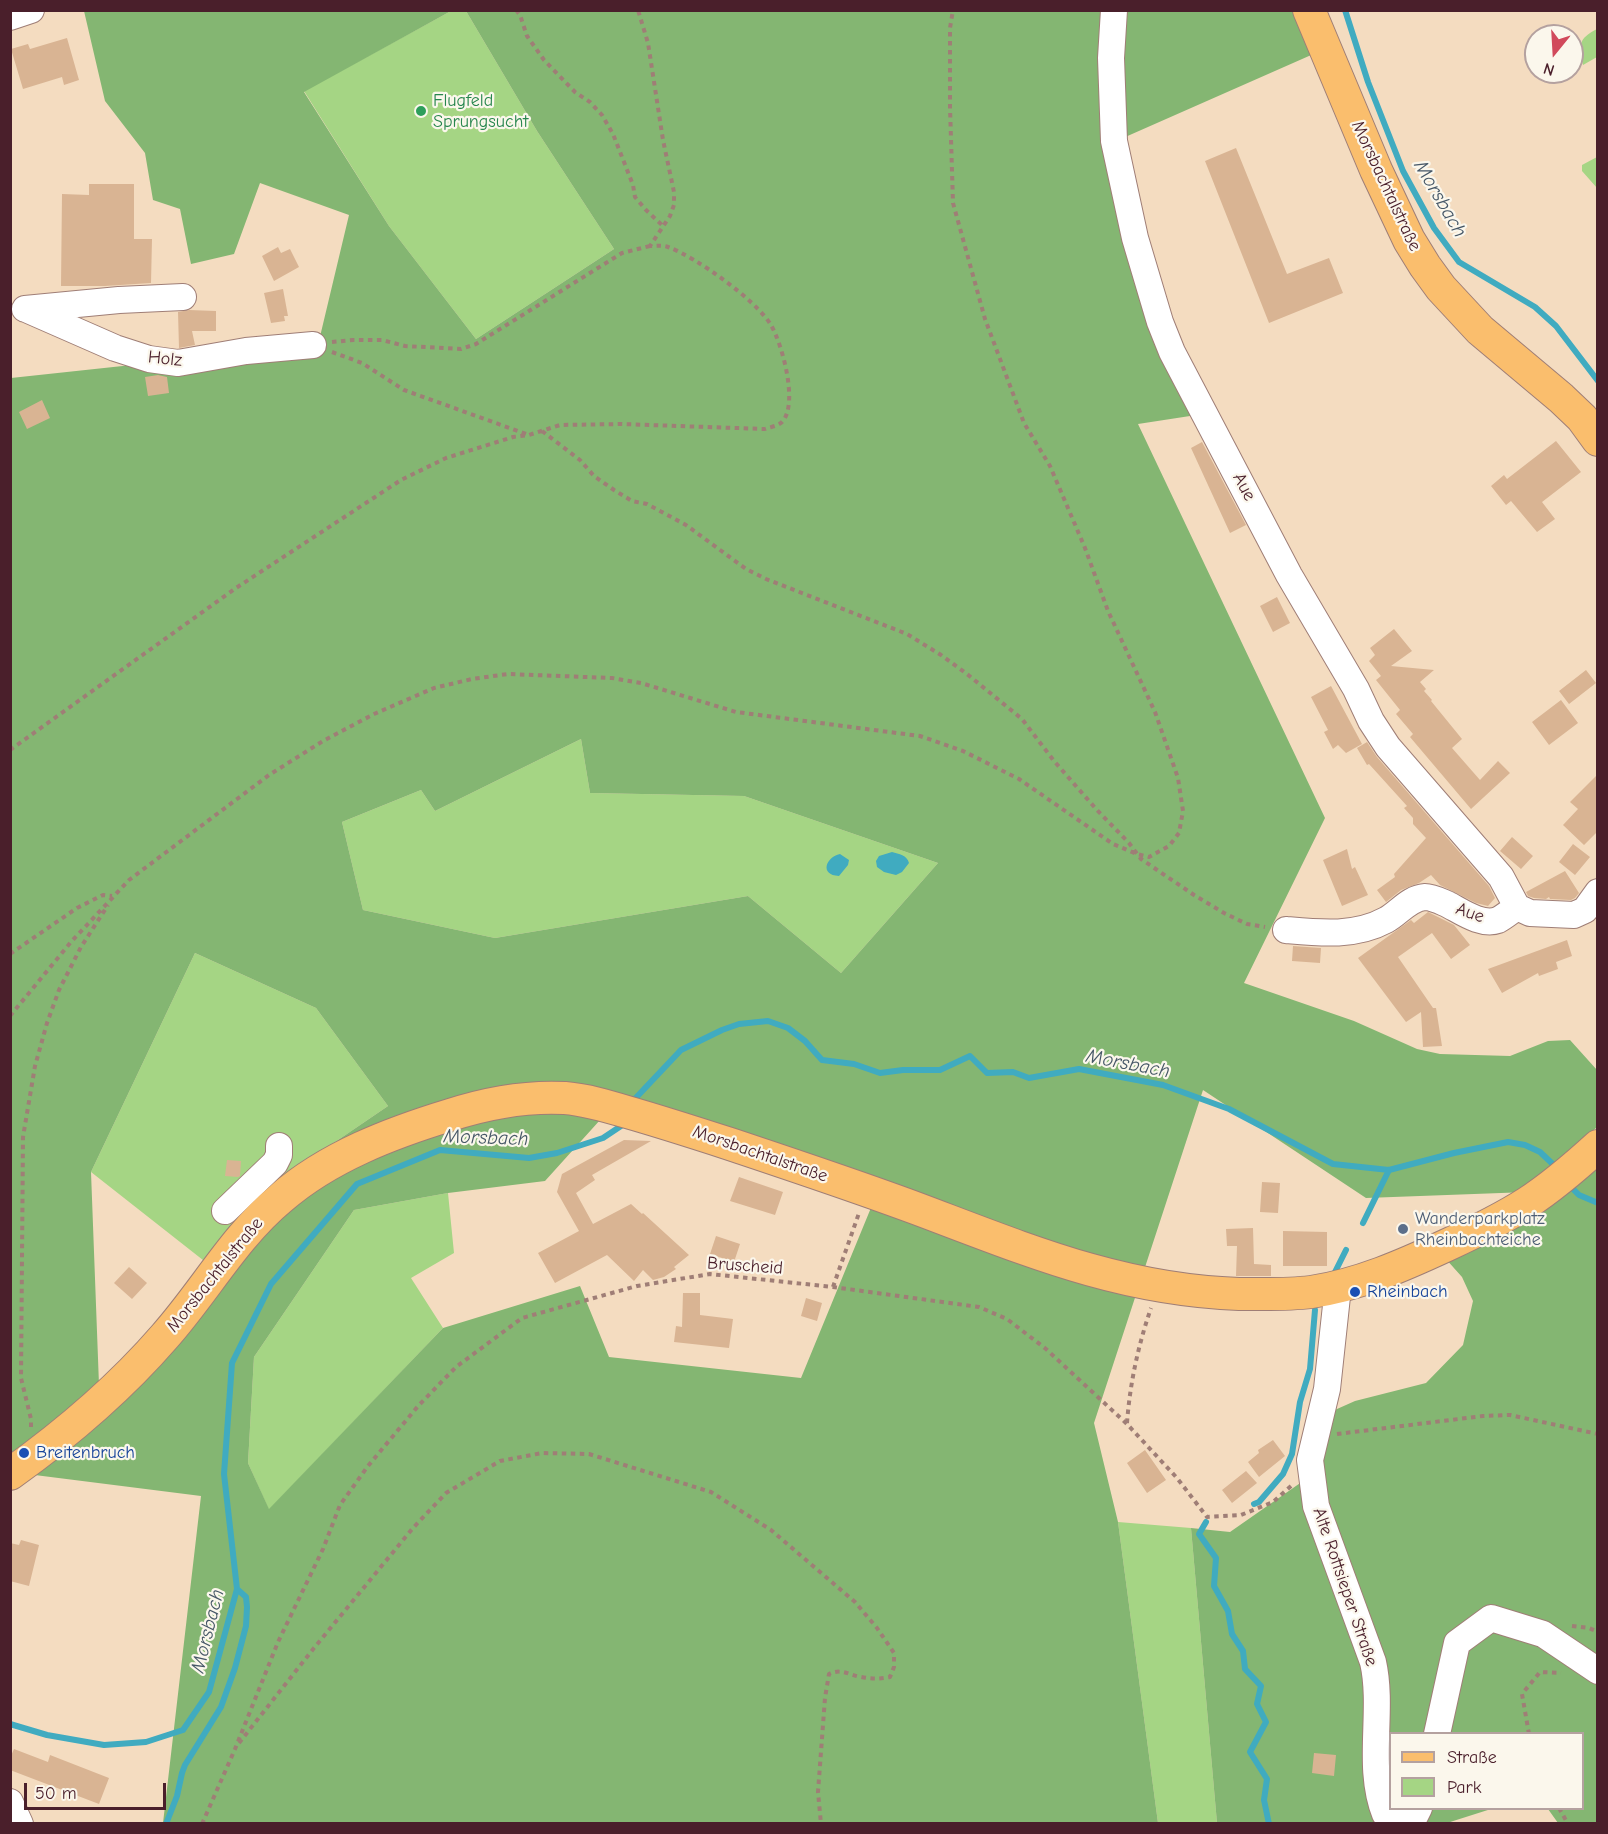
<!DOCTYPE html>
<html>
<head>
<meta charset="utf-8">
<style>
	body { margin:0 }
	#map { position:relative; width:1608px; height:1834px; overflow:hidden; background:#f4dcc0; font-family:"Comic Neue",sans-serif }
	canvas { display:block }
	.frame { position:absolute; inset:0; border:12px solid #4a1f2b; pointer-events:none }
	.legend { position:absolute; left:1389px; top:1732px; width:195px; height:78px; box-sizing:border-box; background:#fbf7ec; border:2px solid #b4a19f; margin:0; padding:8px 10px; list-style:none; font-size:18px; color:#4a1f2b }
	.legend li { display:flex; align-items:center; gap:12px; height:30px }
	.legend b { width:30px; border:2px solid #b4a19f }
	.north { position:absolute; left:1524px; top:24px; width:60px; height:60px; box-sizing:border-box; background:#fbf7ec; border:2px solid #b4a19f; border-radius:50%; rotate:198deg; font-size:16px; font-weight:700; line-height:24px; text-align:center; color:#4a1f2b }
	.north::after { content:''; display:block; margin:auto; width:21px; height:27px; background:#d1495b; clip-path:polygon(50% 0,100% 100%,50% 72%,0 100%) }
	.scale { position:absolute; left:24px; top:1783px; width:142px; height:27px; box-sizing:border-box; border:3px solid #4a1f2b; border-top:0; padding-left:8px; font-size:18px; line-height:21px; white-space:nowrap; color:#4a1f2b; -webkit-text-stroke:4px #fbf7ec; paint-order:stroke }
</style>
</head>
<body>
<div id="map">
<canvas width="1608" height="1834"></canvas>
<div class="frame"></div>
<ul class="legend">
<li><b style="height:8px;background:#fabe6d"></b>Straße</li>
<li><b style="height:16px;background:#a5d584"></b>Park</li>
</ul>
<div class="north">N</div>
<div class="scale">50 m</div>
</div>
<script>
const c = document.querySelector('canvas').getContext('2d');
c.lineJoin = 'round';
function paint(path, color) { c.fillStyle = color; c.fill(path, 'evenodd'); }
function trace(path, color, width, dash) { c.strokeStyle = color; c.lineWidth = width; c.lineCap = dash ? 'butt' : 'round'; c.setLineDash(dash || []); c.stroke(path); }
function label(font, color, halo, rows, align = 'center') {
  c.font = font + ' "Comic Neue",sans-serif'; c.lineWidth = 4.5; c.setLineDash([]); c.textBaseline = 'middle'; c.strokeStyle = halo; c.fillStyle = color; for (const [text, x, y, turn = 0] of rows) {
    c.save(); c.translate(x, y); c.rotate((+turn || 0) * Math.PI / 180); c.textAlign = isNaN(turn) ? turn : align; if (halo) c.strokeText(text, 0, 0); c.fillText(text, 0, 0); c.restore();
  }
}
paint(new Path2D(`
	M451,11H466L537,131L614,249L476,339L389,226L304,91Z
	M1597,29V57L1583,65C1579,44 1578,39 1597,29Z
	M1597,157V188L1582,171V165Z
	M581,739L590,793L744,796L938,863L841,973L748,896L495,938L363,910L342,822L421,790L435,811Z
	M195,953L316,1008L388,1106L291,1172L208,1264L91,1172Z
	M448,1193L454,1253L411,1278L443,1328L269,1510L248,1463L254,1357L354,1210Z
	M1118,1522L1191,1528L1217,1823H1158Z`), '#a5d584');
paint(new Path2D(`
	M84,11H451L304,92L389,226L476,339L614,249L537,131L466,11H1301L1318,52L1123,138L1131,239L1203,414L1138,424L1325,818L1244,983L1354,1021L1417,1049L1440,1054L1510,1056L1548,1041L1570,1040L1597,1070V1127L1528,1192L1366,1198L1203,1090L1094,1423L1118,1522L1158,1823H163L201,1496L11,1472V378L318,345L349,215L260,183L234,254L191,264L180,209L153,200L145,153L105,101ZM581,739L590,793L744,796L938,863L841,973L748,896L495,938L363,910L342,822L421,790L435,811ZM195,953L316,1008L388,1106L291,1172L99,1385L91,1172ZM619,1099L882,1181L801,1378L609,1357L580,1286L443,1328L269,1509L248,1463L254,1357L354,1210L448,1193L545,1181Z
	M1597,1160V1823H1558L1548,1809L1582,1808V1734H1390V1808L1491,1809L1447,1823H1217L1191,1528L1230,1532L1316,1472L1328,1413L1355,1401L1426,1383L1463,1345L1473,1301L1462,1277L1445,1258Z`), '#84b672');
paint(new Path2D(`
	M892,852C899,854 907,855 909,863L902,872L896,875L884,872L877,867L876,861L879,856Z
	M840,854L849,860L848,865L839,876C819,875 826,857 840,854Z`), '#40abc0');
trace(new Path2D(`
	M1345,10L1368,82L1403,171L1434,228L1459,262L1535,307L1556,326L1598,381
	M630,1104L681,1050L722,1030L739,1024L768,1021L788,1028L805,1041L822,1060L854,1064L880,1073L903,1070H940L970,1056L987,1073L1013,1072L1029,1078L1079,1069L1163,1085L1229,1109L1333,1164L1389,1170L1454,1153L1508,1142L1525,1145L1540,1152L1557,1168
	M1568,1184L1579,1195L1598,1203
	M1363,1223L1389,1170
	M1335,1272L1346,1250
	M1254,1504L1259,1502L1283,1474L1292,1454L1300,1402L1310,1369L1315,1310
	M1206,1522L1199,1534L1216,1558L1214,1586L1228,1611L1232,1634L1243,1651L1245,1669L1261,1686L1257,1704L1266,1722L1250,1752L1267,1779L1264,1800L1269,1824
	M10,1724L47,1735L104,1745L146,1742L183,1730L209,1692L237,1589L224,1474L232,1363L271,1284L357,1184L440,1150L529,1158L557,1153L603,1138L624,1124V1122
	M166,1824L177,1796L182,1773L185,1765L221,1707L235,1668L246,1626L247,1607L246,1597L237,1589`), '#40abc0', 6);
paint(new Path2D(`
	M67,38L79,80L64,85L62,77L23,89L11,49L28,44L30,49Z
	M1236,148L1287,274L1329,258L1343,293L1269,323L1205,161Z
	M89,184H134V239H152L151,283L105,286H61L62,194L89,195Z
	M278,247L281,253L290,249L299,267L274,281L262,256Z
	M283,289L288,316H284L285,321L271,323L264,293Z
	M189,310L216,311V331H192L195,345L179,348L178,312Z
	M158,375L167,377L169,393L148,396L145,377Z
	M42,400L50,418L27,429L19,412Z
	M1556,441L1581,472L1542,502L1555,519L1537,532L1511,501L1506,505L1491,486L1504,475L1507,479Z
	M1202,442L1246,525L1230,533L1191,448Z
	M1277,597L1290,623L1273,632L1260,606Z
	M1394,629L1412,651L1391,666L1434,670L1420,682L1426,689L1424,691L1432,700L1431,701L1462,739L1452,748L1480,780L1498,761L1510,773L1471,809L1410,737L1413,734L1396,714L1400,710L1376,680L1381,676L1369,661L1375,655L1370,648Z
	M1586,670L1596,683L1569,704L1559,691Z
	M1331,686L1362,744L1346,753L1338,745L1333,749L1324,732L1328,730L1311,697Z
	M1561,700L1578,723L1549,745L1532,722Z
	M1367,742L1377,757L1489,886L1495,898L1488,906L1476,903L1440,885L1431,875L1419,883L1401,890L1386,902L1377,890L1395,877L1394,874L1426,838L1413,824V818L1404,808L1407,806L1369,764L1367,765L1357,748Z
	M1598,774V831L1584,845L1563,825L1578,809L1570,802Z
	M1512,837L1533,856L1521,869L1500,851Z
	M1573,844L1590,857L1575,875L1559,862Z
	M1347,849L1352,869L1355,867L1368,895L1342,906L1323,860Z
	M1565,871L1579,893L1575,898L1571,900L1550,899L1549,897L1546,899L1534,898L1528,896L1526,892Z
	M1428,912L1454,925L1470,945L1451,959L1432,933L1398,957L1433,1008H1436L1442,1046L1423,1047L1421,1012L1406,1022L1358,958L1411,920L1414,923Z
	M1567,940L1572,956L1556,962L1558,969L1539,976L1538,973L1502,993L1488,969Z
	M1293,946L1321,948L1320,963L1292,961Z
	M624,1140L651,1141L592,1175L595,1180L576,1193L593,1224L631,1204L642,1214L643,1213L689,1255L674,1267L676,1269L664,1277L653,1280L643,1270L634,1281L607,1255L555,1283L538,1253L579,1231L557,1192L562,1174Z
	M227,1160L241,1161L240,1176L238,1177L225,1176Z
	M739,1177L783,1192L775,1215L730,1201Z
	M1262,1182L1280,1183L1278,1213L1260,1212Z
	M1253,1228L1254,1264L1271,1265V1276H1236L1237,1246H1227L1226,1229Z
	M1283,1231L1327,1232V1266H1283Z
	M716,1236L740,1244L734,1262L710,1254Z
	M129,1267L147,1283L132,1299L114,1283Z
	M683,1293H700V1315L733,1319L729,1348L674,1342L676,1326L682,1327Z
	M806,1298L822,1303L817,1321L801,1316Z
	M1273,1440L1285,1456L1259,1477L1248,1462L1259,1453L1258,1450Z
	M1145,1450L1166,1480L1147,1493L1127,1463Z
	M1246,1471L1257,1483L1232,1503L1222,1490Z
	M21,1540L39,1545L29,1586L10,1581V1543L19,1545Z
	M14,1749L48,1762L50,1755L109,1778L99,1804L10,1770V1758Z
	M1314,1753L1336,1755L1334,1776L1312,1773Z`), '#d9b493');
const minor = new Path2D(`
	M1114,10L1111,58L1114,141L1135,238L1160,322L1172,352L1289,575L1356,689L1371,721L1388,747L1501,877L1517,907L1530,913L1574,915L1585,910L1598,892
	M10,17L31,10
	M25,309L119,300L183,297
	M26,309L115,348L149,359L178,363L246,351L313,345
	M1286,930C1319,933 1355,937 1386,920C1399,913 1409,898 1425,897C1432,897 1440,901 1447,904C1461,911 1481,926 1498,920C1504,917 1511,911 1517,907
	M225,1211L275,1163L279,1155V1146
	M1338,1287L1327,1389L1310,1460L1316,1506L1373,1662C1384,1711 1366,1766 1385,1814L1407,1822L1415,1816L1419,1808
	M1437,1734L1457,1643L1491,1618L1543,1634L1598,1671
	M10,1802L20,1824`);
const major = new Path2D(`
	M1309,10L1376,170L1409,240L1425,266L1441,288L1480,330L1561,398L1582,418L1598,440
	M10,1474C66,1434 120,1388 165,1336C205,1291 234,1237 281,1198C328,1157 391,1133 450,1115C487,1103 527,1096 565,1098C587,1100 607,1106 627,1112C662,1122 696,1133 730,1144C793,1165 856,1186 918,1209C1027,1250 1121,1290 1239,1294C1263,1294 1287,1295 1311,1292C1359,1285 1404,1265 1447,1245C1475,1232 1502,1219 1527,1203C1553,1186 1575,1167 1598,1146`);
trace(minor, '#9f7e76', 28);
trace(major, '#9f7e76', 34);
trace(new Path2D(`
	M516,10L520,15L527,36L544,60L575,92L590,102L602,115L613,134L633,185L635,197L646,210L664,227
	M332,342L353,340H382L405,346L461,349L476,344L622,253L650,246
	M332,352L362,363L404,390L529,435
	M542,431L580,460L594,476L614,490L632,501L647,504L686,525L746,569L766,579L907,634L941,655L967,674L1022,719L1054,761L1097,810L1129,843L1141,859L1194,895L1224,913L1247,924L1265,927
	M10,750L236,588L401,480L446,458L513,437L529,435L560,425L621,424L765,429C770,427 778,426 782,422C799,404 782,344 771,325C756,300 696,257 668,247C662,245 657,246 650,246L670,216L674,205V192L663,140L648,43L638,10
	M10,954L77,908L103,895L112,896
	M10,1016L71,942L129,880L269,775L323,741L374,714L434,688L472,679L508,674L612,678L641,683L736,712L920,736L963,751L1019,779L1113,844L1137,854L1149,857L1169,846L1179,833L1183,811L1178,778L1155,712L1108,611L1085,548L1050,466L1024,423L985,319L953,203L950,107V28L953,10
	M833,1287L859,1213
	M1127,1423C1130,1383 1138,1346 1151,1308
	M31,1427V1419L21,1378L23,1137L35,1066L47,1023L59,990L81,947L108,905
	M1337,1434L1483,1416L1510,1415L1598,1434
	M1572,1626L1589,1628L1598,1632
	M1529,1734L1522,1694L1540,1672L1561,1673
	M239,1743L314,1648L413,1528L446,1493L500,1461L542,1453L589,1454L711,1492L771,1530L855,1602L877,1628L894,1653V1667L890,1677C880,1679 871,1679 861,1677C849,1675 841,1668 829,1674L825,1698L818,1792L821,1824
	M1559,1808L1568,1824
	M202,1824L235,1749L278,1642L323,1549L340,1505L368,1466L419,1405L456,1367L522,1318L637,1286L710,1274L833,1287L979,1307L1007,1319L1046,1349L1127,1424L1177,1478L1207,1517L1241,1515L1273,1502L1292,1485`), '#9f7e76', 4, [4.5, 4.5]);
trace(minor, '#fff', 26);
trace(major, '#fabe6d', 32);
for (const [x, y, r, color] of [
	[421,111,6,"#2e9e5b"],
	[1403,1229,6,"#5c6f8a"],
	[1355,1292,6,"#1a4fb4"],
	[24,1453,6,"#1a4fb4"]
]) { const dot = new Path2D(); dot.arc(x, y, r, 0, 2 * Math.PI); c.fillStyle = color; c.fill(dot); trace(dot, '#fbf7ec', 2); }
label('18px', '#27864d', '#fbf7ec', [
	["Flugfeld",433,101],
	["Sprungsucht",433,122]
], 'left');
label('18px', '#4a1f2b', '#fbf7ec', [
	["Morsbachtalstraße",1386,186,65],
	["Holz",165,359,6],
	["Aue",1244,487,62],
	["Aue",1470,913,20],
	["Morsbachtalstraße",760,1154,19],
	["Bruscheid",745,1266,4],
	["Morsbachtalstraße",215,1275,-51],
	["Alte Rottsieper Straße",1345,1587,71]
]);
label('18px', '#4e5e75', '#fbf7ec', [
	["Wanderparkplatz",1415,1219],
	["Rheinbachteiche",1415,1240]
], 'left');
label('18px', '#164399', '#fbf7ec', [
	["Rheinbach",1367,1292],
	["Breitenbruch",36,1453]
], 'left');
label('italic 20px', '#465767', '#fbf7ec', [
	["Morsbach",1440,199,60],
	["Morsbach",1128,1064,11],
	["Morsbach",486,1138,2],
	["Morsbach",208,1631,-76]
]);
</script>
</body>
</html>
